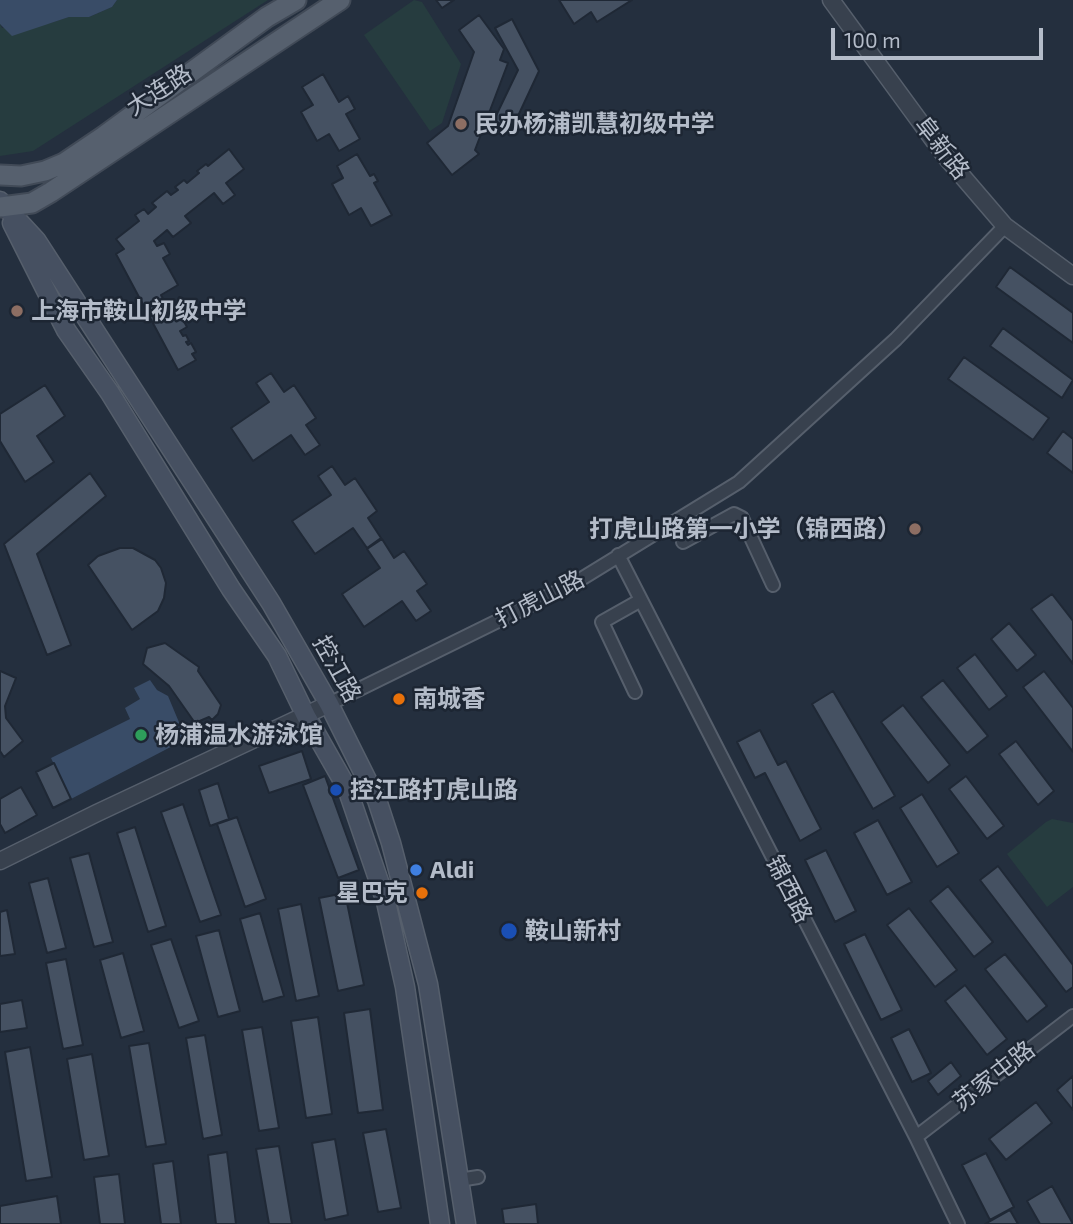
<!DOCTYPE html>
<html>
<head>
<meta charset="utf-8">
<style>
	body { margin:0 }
	#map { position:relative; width:1073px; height:1224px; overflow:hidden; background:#242f3e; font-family:"Exo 2",sans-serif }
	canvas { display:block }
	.scale { position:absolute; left:831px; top:28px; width:212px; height:32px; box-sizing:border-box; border:4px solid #b4bcc9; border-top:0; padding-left:9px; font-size:21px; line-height:24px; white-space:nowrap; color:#b4bcc9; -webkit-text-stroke:5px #1d2633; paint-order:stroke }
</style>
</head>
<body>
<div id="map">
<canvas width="1073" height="1224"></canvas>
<div class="scale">100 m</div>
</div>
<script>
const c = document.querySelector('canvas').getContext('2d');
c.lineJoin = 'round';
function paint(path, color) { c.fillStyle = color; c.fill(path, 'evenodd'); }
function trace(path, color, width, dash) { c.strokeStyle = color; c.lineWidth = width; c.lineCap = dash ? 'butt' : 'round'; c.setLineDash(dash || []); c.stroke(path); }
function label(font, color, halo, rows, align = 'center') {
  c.font = font + ' "Exo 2","Noto Sans SC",sans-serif'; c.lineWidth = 5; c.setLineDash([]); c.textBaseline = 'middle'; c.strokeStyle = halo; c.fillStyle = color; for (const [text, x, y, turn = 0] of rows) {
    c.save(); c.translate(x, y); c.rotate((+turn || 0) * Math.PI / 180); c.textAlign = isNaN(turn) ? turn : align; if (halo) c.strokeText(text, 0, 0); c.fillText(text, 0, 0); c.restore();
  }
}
paint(new Path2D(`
	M117,0H268L33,151L0,156V24L2,28L51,23L69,17H89L112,7Z
	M414,0L422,2L461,64L442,123L430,131L364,35Z
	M1052,819L1073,823V887L1047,907L1007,854L1046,822Z`), '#263c3f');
paint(new Path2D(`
	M0,0H117L112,7L89,17H69L12,36L0,24Z
	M150,680L157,690L168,696L186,739L71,799L51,758L130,719L125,708L140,699L134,688Z`), '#394c67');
const building = new Path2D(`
	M436,0H454L442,8Z
	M559,0H632L597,22L591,12L574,24Z
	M479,15L504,49L500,60L508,63L475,150L479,154L452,175L427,143L448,126L474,52L459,30Z
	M512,19L539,71L511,131L493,122L518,70L495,28Z
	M323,74L339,102L348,96L355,109L346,114L360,139L339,151L329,134L317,141L301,112L313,105L302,87Z
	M229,149L244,169L226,183L235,195L223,204L214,193L185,216L191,223L173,237L167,230L154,241L157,246L164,243L170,254L163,258L178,285L161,295L173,318L180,314L187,327L180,331L183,336L186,335L189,341L186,342L188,345L191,343L196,352L192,354L196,360L178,370L116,254L124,249L116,239L139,221L135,215L144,209L148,214L156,207L152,203L167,191L171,195L178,190L175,187L184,180L187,183L199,173L197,171L206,164L208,166Z
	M357,154L370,176L374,174L378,181L374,183L392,215L371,226L361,208L349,215L332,184L343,178L337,166Z
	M1010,267L1073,313V343L996,287Z
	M1003,328L1073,380L1062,398L990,346Z
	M964,357L1049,418L1033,440L948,379Z
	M271,373L284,392L294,385L316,418L306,425L320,445L305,455L291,435L253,461L231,428L269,402L256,383Z
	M45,385L65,416L37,436L54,462L25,482L0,441V414Z
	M1063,431L1073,439V473L1047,453Z
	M332,466L345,485L355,478L377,511L368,518L381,538L367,548L353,528L315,554L292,521L331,495L318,476Z
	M90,473L106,496L37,554L71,645L47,655L4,544Z
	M382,539L394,558L404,551L427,584L417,591L431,611L416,621L402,601L364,627L342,594L380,568L367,549Z
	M120,548H133L155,560L161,568L166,583L164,598L158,611L132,630L88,565L98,556Z
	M1052,594L1073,621V664L1031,609Z
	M1009,623L1036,655L1017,671L991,639Z
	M165,643L199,667L198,671L221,705L218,714L212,720L209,717L195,723L169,686L143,664L147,648Z
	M975,654L1007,696L989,710L957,668Z
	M0,671L16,678L5,706L6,718L23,741L4,757L0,751Z
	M1044,671L1073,708V752L1023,687Z
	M943,680L988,736L967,753L921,697Z
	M833,691L895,796L873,809L812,704Z
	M903,705L950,765L928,783L881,722Z
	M760,730L778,765L786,761L821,829L800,841L765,773L755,778L737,742Z
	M1016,741L1054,791L1038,805L999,754Z
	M302,751L311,779L269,793L259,766Z
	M54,763L71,799L53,808L36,772Z
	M325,776L359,870L338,878L303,785Z
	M966,776L1004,826L987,839L949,789Z
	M218,783L229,819L210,826L199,790Z
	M21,787L37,815L5,833L0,824V799Z
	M922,794L959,853L937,867L900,808Z
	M183,804L221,915L200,922L161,812Z
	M237,817L266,899L245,907L217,824Z
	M878,820L912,882L887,895L854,833Z
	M135,827L166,926L148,932L117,833Z
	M826,850L856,911L835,922L805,860Z
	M89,853L113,942L94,947L70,858Z
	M998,866L1073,965V987L1066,992L980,880Z
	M48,878L66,948L47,953L29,883Z
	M948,886L993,942L974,957L930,901Z
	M345,893L364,985L338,991L319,898Z
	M301,904L319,996L296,1001L278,909Z
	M909,908L957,970L935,987L887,925Z
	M7,910L15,954L0,956V912Z
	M260,913L284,996L263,1002L240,919Z
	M219,930L240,1011L218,1017L196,936Z
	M865,934L902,1010L881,1020L844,944Z
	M171,939L199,1021L179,1028L151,945Z
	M123,953L144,1031L121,1038L100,960Z
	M1005,954L1047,1006L1027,1022L985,969Z
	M66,959L83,1045L63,1049L46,963Z
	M965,985L1007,1039L987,1055L945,1001Z
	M22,1000L27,1028L0,1032V1004Z
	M370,1009L383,1110L358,1113L344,1013Z
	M318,1017L332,1114L306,1118L291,1021Z
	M262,1027L279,1128L259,1131L242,1030Z
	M909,1029L931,1073L912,1082L891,1038Z
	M205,1035L222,1135L203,1139L186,1038Z
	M149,1043L166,1144L146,1147L129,1046Z
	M30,1047L52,1177L26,1181L5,1052Z
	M92,1054L109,1156L84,1160L67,1059Z
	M951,1062L961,1076L938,1095L928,1081Z
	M1073,1076V1110L1057,1090Z
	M1036,1102L1052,1123L1006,1160L989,1139Z
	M386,1129L401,1208L378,1212L363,1133Z
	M335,1139L348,1215L325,1220L312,1143Z
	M279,1146L292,1224H269L256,1149Z
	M227,1152L236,1224H216L208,1155Z
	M986,1153L1014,1207L990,1220L962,1165Z
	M173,1161L181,1224H161L153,1164Z
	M119,1174L125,1224H100L94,1177Z
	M1052,1186L1073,1224H1040L1027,1201Z
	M57,1196L61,1224H0V1206Z
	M536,1204L538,1224H504L502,1209Z
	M1010,1210L1018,1224H985Z`);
paint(building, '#455162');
trace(building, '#1f2835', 2);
const minor = new Path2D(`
	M683,542L734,514L742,518L773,585
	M618,555L916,1137L958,1224
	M635,692L602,622L641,600
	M329,704L573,584L739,482L896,339L1005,226
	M916,1137L1073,1016
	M459,1180L478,1177`);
const tertiary = new Path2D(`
	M831,0L945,156L1005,226L1073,276
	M0,861L97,813L329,704`);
const secondary = new Path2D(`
	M0,201L36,240L271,603L329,704L377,800L391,843L428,984L466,1224
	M12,223L66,330L110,393L231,589L277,656L306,716L347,788L386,902L405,987L440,1224`);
const primary = new Path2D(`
	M0,175L21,176L45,171L64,163L104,136L267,17L296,0
	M0,207L32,203L51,192L340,0`);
trace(minor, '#565f6c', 16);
trace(tertiary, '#565f6c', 19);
trace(secondary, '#565f6c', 21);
trace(primary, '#414a57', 23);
trace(minor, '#38414e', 12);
trace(tertiary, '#38414e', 16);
trace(secondary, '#465061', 18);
trace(primary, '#56606e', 19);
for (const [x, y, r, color] of [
	[461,124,7,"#8d6e63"],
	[17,311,7,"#8d6e63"],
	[915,529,7,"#8d6e63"],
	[399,699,7,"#e8710a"],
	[141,735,7,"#2e9e5b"],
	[336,790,7,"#1a4fb4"],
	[416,870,7,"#3f7fe0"],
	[422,893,7,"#e8710a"],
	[509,931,9,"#1a4fb4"]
]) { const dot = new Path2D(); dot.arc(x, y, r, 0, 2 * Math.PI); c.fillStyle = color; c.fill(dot); trace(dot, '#1d2633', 2.5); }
label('24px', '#b4bcc9', '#1d2633', [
	["大连路",159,90,-33],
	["阜新路",942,148,52],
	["打虎山路",540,599,-27],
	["控江路",337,669,61],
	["锦西路",789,889,63],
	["苏家屯路",994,1076,-38]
]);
label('bold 24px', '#b4bcc9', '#1d2633', [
	["民办杨浦凯慧初级中学",475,124],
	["上海市鞍山初级中学",31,311],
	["打虎山路第一小学（锦西路）",901,529,"right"],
	["南城香",413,699],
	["杨浦温水游泳馆",155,735],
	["控江路打虎山路",350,790],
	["Aldi",430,870],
	["星巴克",408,893,"right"],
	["鞍山新村",525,931]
], 'left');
</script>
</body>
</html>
